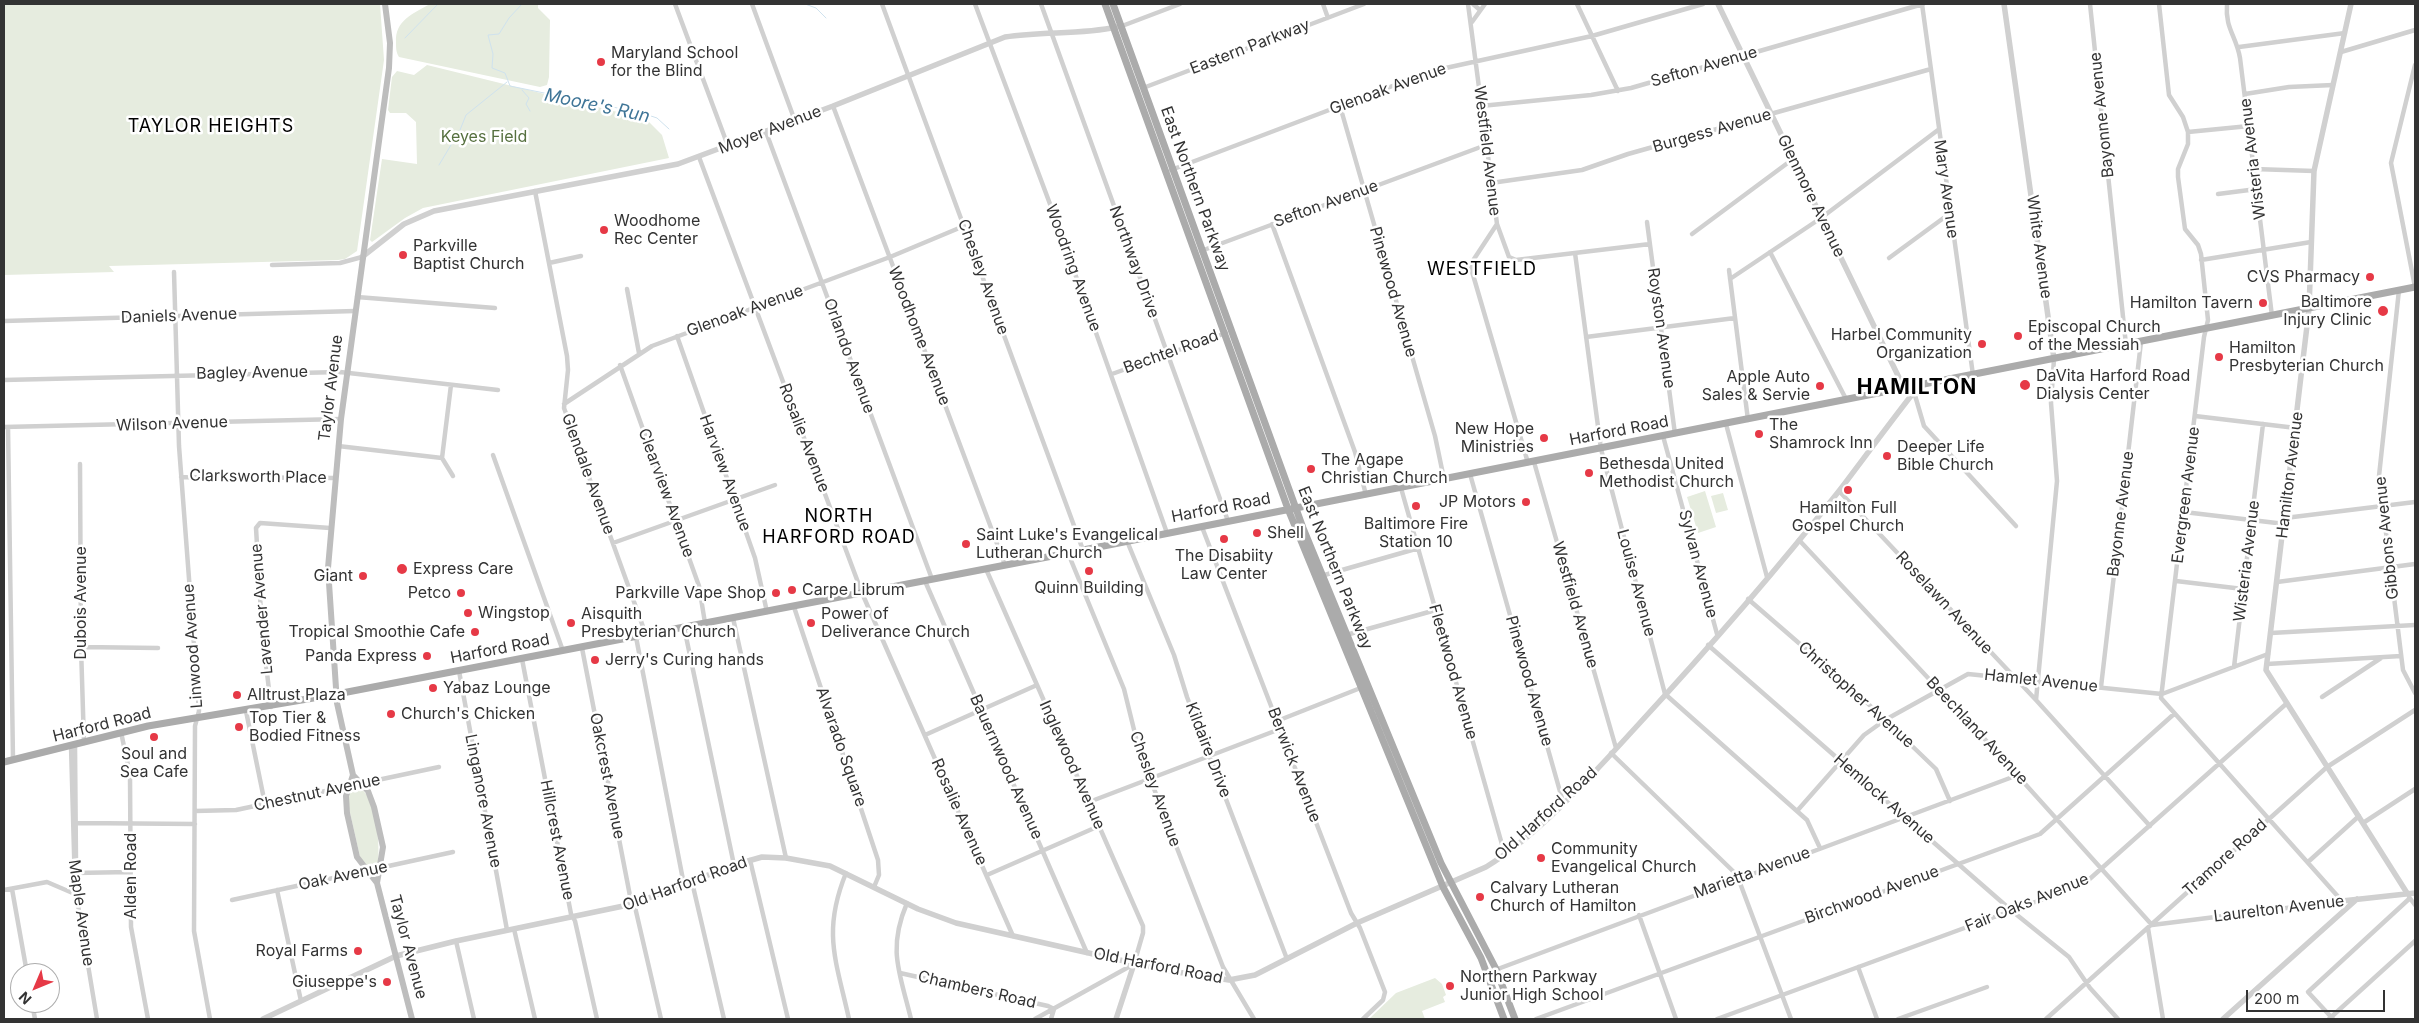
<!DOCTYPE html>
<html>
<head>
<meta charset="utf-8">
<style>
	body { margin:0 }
	#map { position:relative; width:2419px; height:1023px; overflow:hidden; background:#fff; font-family:Inter,sans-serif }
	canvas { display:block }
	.frame { position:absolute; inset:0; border:5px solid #333; pointer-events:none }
	.north { position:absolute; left:10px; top:963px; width:50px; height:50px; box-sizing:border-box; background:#fff; border:1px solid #adadad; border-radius:50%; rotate:225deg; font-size:14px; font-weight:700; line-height:20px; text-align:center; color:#333 }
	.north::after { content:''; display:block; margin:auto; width:18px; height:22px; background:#e63946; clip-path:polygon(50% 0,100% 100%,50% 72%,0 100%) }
	.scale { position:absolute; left:2246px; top:990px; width:139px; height:22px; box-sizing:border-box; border:2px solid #333; border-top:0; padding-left:6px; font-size:15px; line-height:18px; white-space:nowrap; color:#333; -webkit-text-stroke:4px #fff; paint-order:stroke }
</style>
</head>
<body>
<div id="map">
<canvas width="2419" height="1023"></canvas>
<div class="frame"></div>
<div class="north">N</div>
<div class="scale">200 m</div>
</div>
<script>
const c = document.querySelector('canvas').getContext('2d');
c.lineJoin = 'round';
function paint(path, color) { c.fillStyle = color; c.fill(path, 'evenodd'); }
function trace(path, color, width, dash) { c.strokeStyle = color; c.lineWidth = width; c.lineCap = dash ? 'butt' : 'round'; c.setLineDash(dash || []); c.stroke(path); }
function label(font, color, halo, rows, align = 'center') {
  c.font = font + ' Inter,sans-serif'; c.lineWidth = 5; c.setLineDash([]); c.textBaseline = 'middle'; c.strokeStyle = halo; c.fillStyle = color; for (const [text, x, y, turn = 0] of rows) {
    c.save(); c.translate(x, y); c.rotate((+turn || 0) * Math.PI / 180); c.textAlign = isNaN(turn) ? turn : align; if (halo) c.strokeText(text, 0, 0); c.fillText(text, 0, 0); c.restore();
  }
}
paint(new Path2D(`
	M4,4H380L384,60L357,251L345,259L338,260L109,266L114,272L4,275Z
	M430,4H538V8L550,20L549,77L547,85L540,87L399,57C396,52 396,48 396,42C395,20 413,14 430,4Z
	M427,65L646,119L662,135L669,158L423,208L405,218L372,242L370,240L382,159L417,164L416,122L406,113H390L388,110L392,77L397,71L414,75Z
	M1705,491L1716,527L1698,533L1687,497Z
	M1723,493L1728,510L1716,513L1711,496Z
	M359,787C377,798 380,845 378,863L370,867L361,861L348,804L350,791Z
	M1435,978L1442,984L1446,995L1443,997L1445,1002L1422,1011L1425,1019H1369L1396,993Z`), '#e6ecdf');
trace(new Path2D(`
	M522,4L509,18L499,34L488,35L493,54L492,68L505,73L510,86L642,113L657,118L669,129
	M805,4L816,8L826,18
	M405,38L438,4
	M522,90L529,98L526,104L530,111
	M439,165L460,130L466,115L507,82`), '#cfe2ee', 1);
trace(new Path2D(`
	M675,4L728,146
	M752,4L795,121
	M882,4L1083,550
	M975,4L1056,220L1167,533
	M1041,4L1228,521
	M1323,4L1328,18
	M1468,4L1497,224L1474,259L1471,268L1528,463
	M1473,4L1480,10
	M1577,4L1618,91
	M1922,4L1973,375
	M2090,4L2126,345
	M2159,4L2169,95L2183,117L2188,132V144L2178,169V177L2185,229L2198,245L2201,254L2208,320L2204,337L2161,698L2342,901
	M2227,4C2225,29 2236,35 2240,58L2272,316
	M1472,22L1485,4
	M1122,26L1180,4
	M2239,47L2345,33
	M2341,52L2415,30
	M1143,88L1364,4
	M2245,94L2289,87L2333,85
	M833,106L1005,565
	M1340,106L1435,436L1444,479
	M1481,106L1591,95L1631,88L1923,4
	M766,132L932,579
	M2188,132L2249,126
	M699,157L862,593L1013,936
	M2254,169L2314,171
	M1171,170L1432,71L1592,36L1703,4
	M1491,183L1582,170L1628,154L1931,69
	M535,191L567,356L568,370L564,408L646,635
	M2218,194L2257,189
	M1647,222L1675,434
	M1272,224L1355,452L1366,495
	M1497,224L1509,257L1516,260L1650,244
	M1692,234L1793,159
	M1201,251L1486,145
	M1770,252L1846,399
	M1575,253L1601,449L1665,694L1807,820L1820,848
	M1889,258L1949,214
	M2201,260L2311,242
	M549,263L581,256
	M272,265L340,263L362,257
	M1729,270L1748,420
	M174,272L179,446L199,711L195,726L194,931L210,1019
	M1730,279L1821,218L1938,130
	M2415,287L2391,163L2415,65
	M627,289L639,353
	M2399,290L2379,476L2403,670L2415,693
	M357,297L495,308
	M4,321L355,311
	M677,336L755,558L767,612
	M1586,337L1735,318
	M620,365L699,586L705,623
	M1112,374L1226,333
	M4,380L340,372L498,390
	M451,385L442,458L453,476
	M1914,392L1924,426L2016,526
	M564,404L652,346L890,257L964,226
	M2195,416L2296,428
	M1726,424L1767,577
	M4,427L341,419
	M8,427L13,760
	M1663,436L1717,634
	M338,446L442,458
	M493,455L563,651
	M1534,462L1616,748
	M80,464L81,647L84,743
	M1470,474L1563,802
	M181,477L335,478
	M1401,488L1505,855
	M1839,491L2036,700L2150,826
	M2184,512L2285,524
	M2285,518L2415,502
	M1202,527L1351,913L1360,928L1385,992L1383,1000L1363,1019
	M1799,540L1973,726L2152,925L2342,901
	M1127,541L1174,655L1187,697L1287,959
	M613,543L775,485
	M1068,553L1124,689L1139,750L1223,967L1254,1019
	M986,569L1143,926V933L1134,964L1035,1019
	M1321,576L1419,548
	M925,581L1087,953
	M2176,581L2243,589
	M2277,582L2415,564
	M1748,599L1860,696L1936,769L1950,801
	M794,607L878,860L879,875L874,887
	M733,618L786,858
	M684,627L734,865
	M2271,633L2415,625
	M1346,635L1436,610
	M636,637L684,885
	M1708,645L2012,911L2069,957L2090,988L2118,1019
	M81,647L158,648
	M582,648L631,901L635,907L661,1019
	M522,659L571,914L575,921L597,1019
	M2267,664L2401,656
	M2234,667L2263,424
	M459,671L507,930
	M2101,687L2141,342
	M2322,697L2381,658
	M2036,700L2057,481L2051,403L2054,359
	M271,707L262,630L256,528L260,523L330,528
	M246,711L265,804
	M1277,721L1363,687
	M121,732L130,775L131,927L148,1019
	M925,735L1037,685
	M75,745L76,862
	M71,746L75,887L97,1019
	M1611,753L1737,875L1791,1019
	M1089,802L1280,729
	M195,811L236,810L439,767
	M1797,811L1864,735L1885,720L1968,674L2162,694L2268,654
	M77,823L195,824
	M2363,823L2415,789
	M750,860L788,1019
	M2308,862L2359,816
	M75,873L130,872
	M846,873C822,932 836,960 849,1019
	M987,875L1099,826
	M692,882L724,1019
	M12,889L27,973
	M4,890L47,882L75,894
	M277,890L301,1001
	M2409,897L2415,905
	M232,900L453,852
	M907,903C887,950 900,973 911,1019
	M1639,915L1676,1019
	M2148,928L2163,1019
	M514,929L535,1019
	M456,941L474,1019
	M1858,967L1877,1019
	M900,973L1048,1006L1054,1009L1051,1019
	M1487,973L2018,775
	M32,1003L35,1019
	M1536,1019L2040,834L2174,714
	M1717,1019L2084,884L2286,704
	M1898,1019L1987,987
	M2046,1019L2327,767L2415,710
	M2329,1019L2415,941
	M2333,1019L2308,992L2409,899`), '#d0d0d0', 4.5);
trace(new Path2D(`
	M1718,4L1904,388
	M2004,4L2054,359
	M2351,4L2314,171L2309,309L2266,670L2407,893
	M362,257L404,224L434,211L678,164L833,106L1005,37C1043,31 1080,35 1117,27
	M2342,901L2415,893
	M263,1019L396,956L456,941L633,904L734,865L762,857L786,858L830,866L918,909L956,923L1164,970L1229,980L1255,975L1357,923L1486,867C1541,833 1593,774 1637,726C1707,650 1775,572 1839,491C1864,458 1889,424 1914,392L1915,386
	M1116,1019L1134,964
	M2223,1019L2357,899`), '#d0d0d0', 5.5);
trace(new Path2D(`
	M385,4L390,43L389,68L341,419L328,568L337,703L353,775L346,796L347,813L357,857L377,883L412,1019
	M353,775L368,791L374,807L383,847L377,883`), '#bdbdbd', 6);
trace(new Path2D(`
	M1105,4L1288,509L1443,887L1481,958L1504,1019
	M1113,4L1303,528L1441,863L1496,969L1515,1019
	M4,762L148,726L337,694L1068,553L2415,287`), '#ababab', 7);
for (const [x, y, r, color] of [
	[601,62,5,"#e63946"],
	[604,230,5,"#e63946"],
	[403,255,5,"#e63946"],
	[2370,277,5,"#e63946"],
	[2263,303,5,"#e63946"],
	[2383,311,6,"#e63946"],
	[2018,336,5,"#e63946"],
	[1982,344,5,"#e63946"],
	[2219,357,5,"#e63946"],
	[2025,385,6,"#e63946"],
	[1820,386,5,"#e63946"],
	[1759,434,5,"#e63946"],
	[1544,438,5,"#e63946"],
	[1887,456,5,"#e63946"],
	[1311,469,5,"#e63946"],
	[1589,473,5,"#e63946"],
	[1848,490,5,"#e63946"],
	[1526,502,5,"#e63946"],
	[1416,506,5,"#e63946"],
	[1257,533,5,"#e63946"],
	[1224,539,5,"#e63946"],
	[966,544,5,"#e63946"],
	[402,569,6,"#e63946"],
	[1089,571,5,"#e63946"],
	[363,576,5,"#e63946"],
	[792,590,5,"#e63946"],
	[461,593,5,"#e63946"],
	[776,593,5,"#e63946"],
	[468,613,5,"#e63946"],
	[571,623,5,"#e63946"],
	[811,623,5,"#e63946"],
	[475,632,5,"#e63946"],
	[427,656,5,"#e63946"],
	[595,660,5,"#e63946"],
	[433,688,5,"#e63946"],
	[237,695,5,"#e63946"],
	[391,714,5,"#e63946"],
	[239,727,5,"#e63946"],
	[154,737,5,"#e63946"],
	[1541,858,5,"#e63946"],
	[1480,897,5,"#e63946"],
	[358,951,5,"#e63946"],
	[387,982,5,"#e63946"],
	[1450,986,5,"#e63946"]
]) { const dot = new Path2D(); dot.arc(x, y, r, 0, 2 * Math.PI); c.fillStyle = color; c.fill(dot); trace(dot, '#fff', 2); }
label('16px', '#333', '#fff', [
	["Eastern Parkway",1250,47,-21],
	["Sefton Avenue",1704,67,-16],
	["Glenoak Avenue",1388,89,-20],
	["Bayonne Avenue",2102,115,-96],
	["Moyer Avenue",770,130,-21],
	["Burgess Avenue",1712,131,-16],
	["Westfield Avenue",1487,151,83],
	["Wisteria Avenue",2253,159,-97],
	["East Northern Parkway",1195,189,70],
	["Mary Avenue",1946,189,82],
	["Glenmore Avenue",1811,196,64],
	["Sefton Avenue",1326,204,-20],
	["White Avenue",2039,247,82],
	["Northway Drive",1134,262,70],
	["Woodring Avenue",1073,268,70],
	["Chesley Avenue",983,277,70],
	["Pinewood Avenue",1393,292,74],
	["Glenoak Avenue",745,311,-20],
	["Daniels Avenue",179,316,-2],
	["Royston Avenue",1661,328,82],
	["Woodhome Avenue",919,336,69],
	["Bechtel Road",1171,352,-20],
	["Orlando Avenue",849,356,70],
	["Bagley Avenue",252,373,-1],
	["Taylor Avenue",331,388,-83],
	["Wilson Avenue",172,424,-2],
	["Harford Road",1619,431,-11],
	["Rosalie Avenue",804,438,69],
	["Harview Avenue",725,473,70],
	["Glendale Avenue",588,474,70],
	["Hamilton Avenue",2290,475,-83],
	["Clarksworth Place",258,477,1],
	["Clearview Avenue",666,493,70],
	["Evergreen Avenue",2186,495,-83],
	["Harford Road",1221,508,-11],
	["Bayonne Avenue",2121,514,-83],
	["Gibbons Avenue",2387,538,-96],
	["Wisteria Avenue",2247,561,-83],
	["Sylvan Avenue",1698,564,75],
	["East Northern Parkway",1335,568,68],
	["Louise Avenue",1636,583,75],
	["Dubois Avenue",81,603,-90],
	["Roselawn Avenue",1944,603,47],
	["Westfield Avenue",1575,605,74],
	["Lavender Avenue",262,609,-95],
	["Linwood Avenue",193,646,-94],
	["Harford Road",500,649,-11],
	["Fleetwood Avenue",1453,672,74],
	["Pinewood Avenue",1529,681,74],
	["Hamlet Avenue",2041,681,6],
	["Christopher Avenue",1856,695,42],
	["Harford Road",102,725,-14],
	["Beechland Avenue",1977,731,47],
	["Alvarado Square",841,747,71],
	["Kildaire Drive",1208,750,69],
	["Inglewood Avenue",1072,765,66],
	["Berwick Avenue",1294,765,69],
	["Bauernwood Avenue",1006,767,66],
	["Oakcrest Avenue",607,776,79],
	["Chesley Avenue",1155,789,70],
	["Chestnut Avenue",317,793,-12],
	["Hemlock Avenue",1884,799,41],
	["Linganore Avenue",483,801,79],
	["Rosalie Avenue",959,812,66],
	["Old Harford Road",1546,814,-42],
	["Hillcrest Avenue",557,840,79],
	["Tramore Road",2225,858,-42],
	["Marietta Avenue",1752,873,-20],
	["Alden Road",131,876,-90],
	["Oak Avenue",343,876,-12],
	["Old Harford Road",685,884,-20],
	["Birchwood Avenue",1872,895,-20],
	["Fair Oaks Avenue",2027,903,-22],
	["Laurelton Avenue",2279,909,-7],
	["Maple Avenue",81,913,82],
	["Taylor Avenue",408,947,75],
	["Old Harford Road",1158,966,11],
	["Chambers Road",977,990,13]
]);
label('16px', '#333', '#fff', [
	["Maryland School",611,53],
	["for the Blind",611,71],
	["Woodhome",614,221],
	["Rec Center",614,239],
	["Parkville",413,246],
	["Baptist Church",413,264],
	["CVS Pharmacy",2360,277,"right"],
	["Baltimore",2372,302,"right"],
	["Injury Clinic",2372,320,"right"],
	["Hamilton Tavern",2253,303,"right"],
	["Episcopal Church",2028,327],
	["of the Messiah",2028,345],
	["Harbel Community",1972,335,"right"],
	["Organization",1972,353,"right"],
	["Hamilton",2229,348],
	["Presbyterian Church",2229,366],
	["DaVita Harford Road",2036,376],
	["Dialysis Center",2036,394],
	["Apple Auto",1810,377,"right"],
	["Sales & Servie",1810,395,"right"],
	["The",1769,425],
	["Shamrock Inn",1769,443],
	["New Hope",1534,429,"right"],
	["Ministries",1534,447,"right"],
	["Deeper Life",1897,447],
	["Bible Church",1897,465],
	["The Agape",1321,460],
	["Christian Church",1321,478],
	["Bethesda United",1599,464],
	["Methodist Church",1599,482],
	["JP Motors",1516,502,"right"],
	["Hamilton Full",1848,508,"center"],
	["Gospel Church",1848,526,"center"],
	["Baltimore Fire",1416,524,"center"],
	["Station 10",1416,542,"center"],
	["Shell",1267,533],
	["Saint Luke's Evangelical",976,535],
	["Lutheran Church",976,553],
	["The Disabiity",1224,556,"center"],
	["Law Center",1224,574,"center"],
	["Express Care",413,569],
	["Giant",353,576,"right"],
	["Quinn Building",1089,588,"center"],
	["Carpe Librum",802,590],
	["Petco",451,593,"right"],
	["Parkville Vape Shop",766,593,"right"],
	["Wingstop",478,613],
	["Aisquith",581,614],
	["Presbyterian Church",581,632],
	["Power of",821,614],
	["Deliverance Church",821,632],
	["Tropical Smoothie Cafe",465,632,"right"],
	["Panda Express",417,656,"right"],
	["Jerry's Curing hands",605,660],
	["Yabaz Lounge",443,688],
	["Alltrust Plaza",247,695],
	["Church's Chicken",401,714],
	["Top Tier &",249,718],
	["Bodied Fitness",249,736],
	["Soul and",154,754,"center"],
	["Sea Cafe",154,772,"center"],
	["Community",1551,849],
	["Evangelical Church",1551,867],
	["Calvary Lutheran",1490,888],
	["Church of Hamilton",1490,906],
	["Royal Farms",348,951,"right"],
	["Northern Parkway",1460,977],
	["Junior High School",1460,995],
	["Giuseppe's",377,982,"right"]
], 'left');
label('16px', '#56703f', '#fff', [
	["Keyes Field",484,137]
]);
label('italic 18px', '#3f7597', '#fff', [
	["Moore's Run",597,106,12]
]);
c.letterSpacing = '1px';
label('18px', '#000', '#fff', [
	["TAYLOR HEIGHTS",211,127],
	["WESTFIELD",1482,270],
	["NORTH",839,517],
	["HARFORD ROAD",839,538]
]);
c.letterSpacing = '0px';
c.letterSpacing = '1px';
label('bold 21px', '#000', '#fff', [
	["HAMILTON",1917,388]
]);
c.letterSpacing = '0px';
</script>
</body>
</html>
